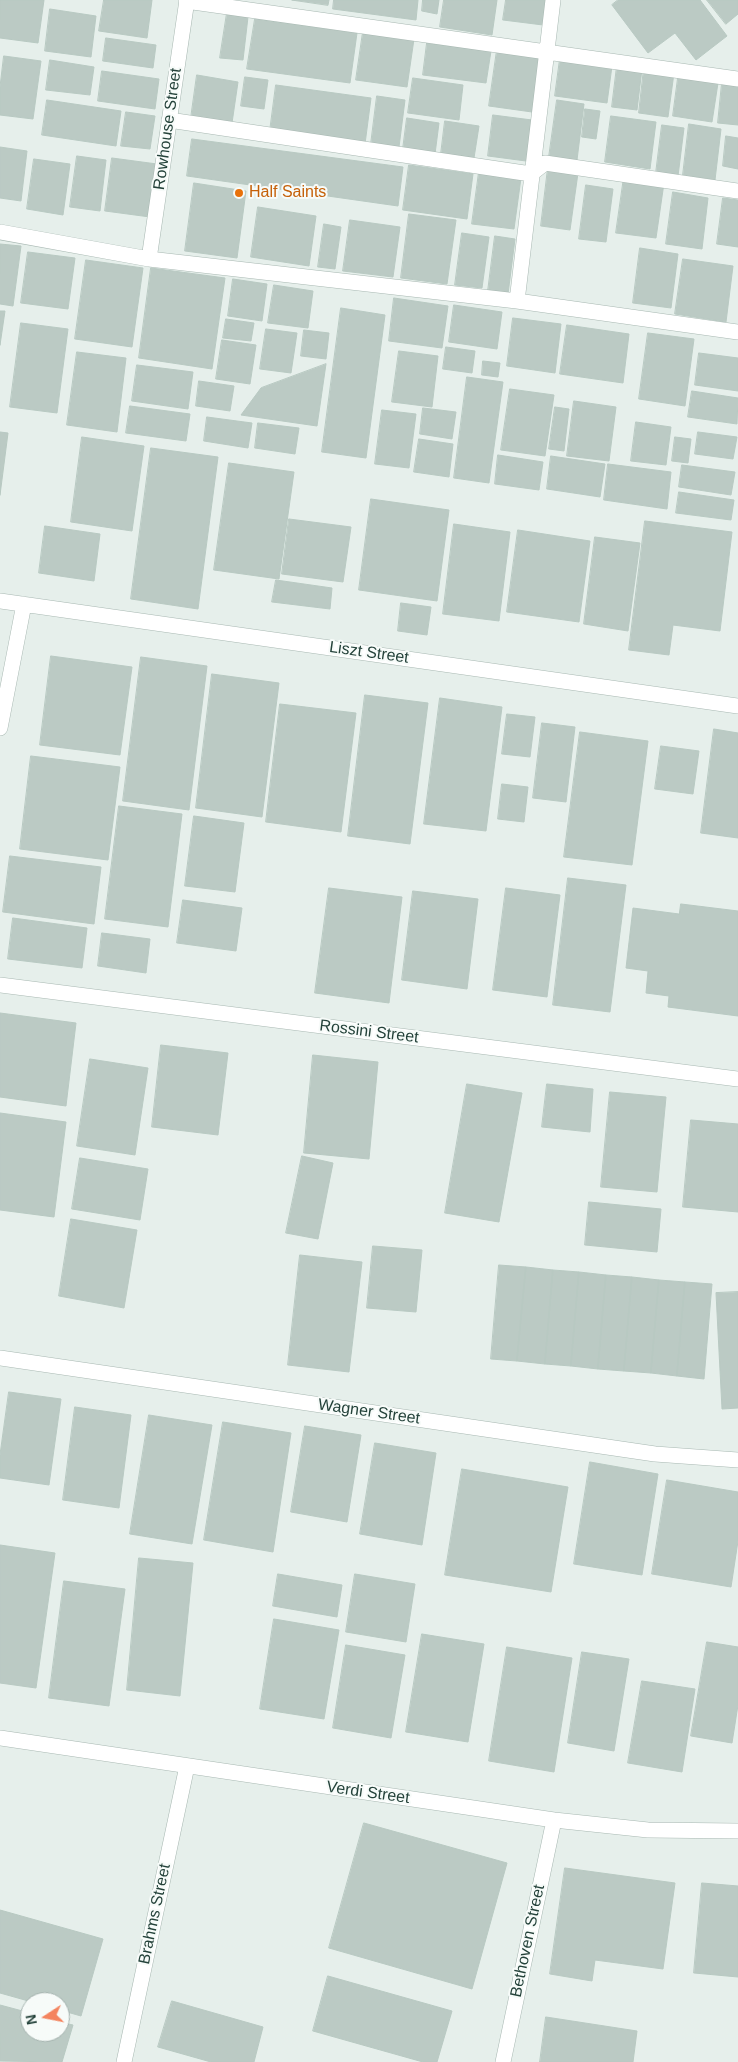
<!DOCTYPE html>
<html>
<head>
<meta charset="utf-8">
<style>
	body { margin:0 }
	#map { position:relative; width:738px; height:2062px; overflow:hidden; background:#e6efeb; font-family:Arial,sans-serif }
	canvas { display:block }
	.north { position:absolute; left:20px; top:1992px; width:50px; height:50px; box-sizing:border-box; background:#f7fbf9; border:1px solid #a3b1ad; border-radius:50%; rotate:259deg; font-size:14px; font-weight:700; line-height:20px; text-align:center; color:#24423a }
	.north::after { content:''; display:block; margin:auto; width:18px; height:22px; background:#f4845f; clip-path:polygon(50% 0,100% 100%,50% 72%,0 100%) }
</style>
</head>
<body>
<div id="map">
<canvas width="738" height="2062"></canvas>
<div class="north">N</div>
</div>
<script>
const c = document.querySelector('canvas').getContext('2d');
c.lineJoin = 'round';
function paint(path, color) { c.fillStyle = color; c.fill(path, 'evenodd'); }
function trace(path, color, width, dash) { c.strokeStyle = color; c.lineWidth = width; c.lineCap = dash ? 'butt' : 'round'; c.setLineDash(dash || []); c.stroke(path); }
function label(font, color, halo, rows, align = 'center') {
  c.font = font + ' Arial,sans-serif'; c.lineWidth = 4; c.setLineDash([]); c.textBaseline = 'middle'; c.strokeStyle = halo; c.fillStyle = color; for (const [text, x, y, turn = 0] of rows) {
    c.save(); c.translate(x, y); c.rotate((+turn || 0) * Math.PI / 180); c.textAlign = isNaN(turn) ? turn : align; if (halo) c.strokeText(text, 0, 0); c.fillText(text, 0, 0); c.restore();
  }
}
const building = new Path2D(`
	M0,0H44L38,43L0,38Z
	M104,0H152L147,38L99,31Z
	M292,0H329L328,5Z
	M334,0H418L416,20L333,9Z
	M423,0H439L437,14L422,11Z
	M444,0H497L492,35L440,27Z
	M506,0H546L543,25L503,20Z
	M618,0H700L727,36L696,60L675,33L648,53L612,5Z
	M707,0H738V14L726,24Z
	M50,9L96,16L91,57L45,51Z
	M227,13L248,17L243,60L220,58Z
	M255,19L357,33L350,83L247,69Z
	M363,32L414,39L407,87L356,80Z
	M106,38L156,45L153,68L103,61Z
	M427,43L491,51L486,83L423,75Z
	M497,50L540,56L532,112L489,106Z
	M4,56L41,61L33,119L0,115V87Z
	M560,59L612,66L607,103L555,96Z
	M50,60L94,67L90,95L46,90Z
	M617,66L642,69L637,110L612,107Z
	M644,68L674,73L668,117L639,113Z
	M102,71L159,79L155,109L98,101Z
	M197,75L238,82L232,123L191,118Z
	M245,77L268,80L264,109L241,106Z
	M413,78L463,85L459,120L408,113Z
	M678,78L718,83L712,122L673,116Z
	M722,83L738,85V125L718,123Z
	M276,85L371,98L365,144L270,131Z
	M377,96L405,100L399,147L371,144Z
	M47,100L121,111L116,146L42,135Z
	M557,100L584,104L577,160L549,157Z
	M585,109L600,111L596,139L582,137Z
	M126,112L155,116L150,149L121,146Z
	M493,115L532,120L526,161L488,156Z
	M611,116L656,122L650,169L605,162Z
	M407,118L439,123L435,154L403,149Z
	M445,121L479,126L474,158L441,154Z
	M689,124L721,129L715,180L683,175Z
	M662,125L684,128L678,176L656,173Z
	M726,136L738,138V169L723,166Z
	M192,139L403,167L398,206L187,176Z
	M0,147L27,151L21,201L0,198Z
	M77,156L106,160L100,211L70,207Z
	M112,158L157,164L150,217L105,211Z
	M34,159L70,164L63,215L27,209Z
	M409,165L473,174L467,219L403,210Z
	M548,168L578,173L570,230L541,226Z
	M479,172L521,178L514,229L472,224Z
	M624,177L664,183L656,238L616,233Z
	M194,183L246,191L237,258L185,251Z
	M586,185L613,189L606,242L579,239Z
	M673,192L708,198L702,249L666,244Z
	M723,198L738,200V247L717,244Z
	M258,207L316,216L309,266L251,257Z
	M409,214L456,220L447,284L401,278Z
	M350,220L400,227L393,277L343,271Z
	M324,224L341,227L335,269L318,267Z
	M462,233L489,237L482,288L455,285Z
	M495,236L515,239L508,294L488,291Z
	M0,244L21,246L13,306L0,304Z
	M640,248L678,254L671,308L633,303Z
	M28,252L75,258L68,309L21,303Z
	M683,259L733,266L726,322L675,314Z
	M86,260L143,268L132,347L75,339Z
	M151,268L225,278L212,369L139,358Z
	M233,279L267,284L262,321L228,316Z
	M274,285L313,291L308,328L268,323Z
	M394,298L448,306L442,348L389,341Z
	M454,305L502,312L497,349L449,342Z
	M341,308L385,315L366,458L322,452Z
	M0,311H5L0,345Z
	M513,318L561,324L555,373L507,366Z
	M226,319L254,323L251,341L223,338Z
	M21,323L68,329L57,413L10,407Z
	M567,325L629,334L623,383L560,374Z
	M266,329L297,333L291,373L260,369Z
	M304,330L329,333L326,359L301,356Z
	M648,333L694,339L685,406L639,399Z
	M222,340L256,345L250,384L216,379Z
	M446,347L475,351L472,373L443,369Z
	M399,351L438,356L432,407L392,402Z
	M77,352L126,358L117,432L67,425Z
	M699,353L738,358V391L695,385Z
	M483,361L500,363L498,377L482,375Z
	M326,364L317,426L241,415L261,388Z
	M137,365L193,372L188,409L132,401Z
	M467,377L503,382L489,483L454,478Z
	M199,381L234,386L230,411L196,406Z
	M510,389L554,395L545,456L501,450Z
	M692,391L738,398L737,424L688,417Z
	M574,401L616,407L609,461L567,456Z
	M130,406L190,414L186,441L126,433Z
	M555,407L569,409L564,451L549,449Z
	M423,408L456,412L452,439L420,434Z
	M382,410L416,414L409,468L375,464Z
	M207,417L252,423L248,448L204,441Z
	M636,422L671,427L666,465L631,461Z
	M258,423L299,428L295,454L255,448Z
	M0,432L8,433L0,495Z
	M698,432L737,437L733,459L695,454Z
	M82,437L144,446L132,531L71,522Z
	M675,437L691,439L688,463L672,461Z
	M419,439L453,444L449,477L414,472Z
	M151,448L218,457L198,609L131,599Z
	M498,455L543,462L539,490L495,484Z
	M551,456L605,464L600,497L547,489Z
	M229,463L294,472L279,579L214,570Z
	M608,464L671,472L667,509L604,500Z
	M682,465L735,472L731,495L679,487Z
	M679,492L734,500L731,520L676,513Z
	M371,499L449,510L437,601L359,590Z
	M289,519L351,527L343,582L282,574Z
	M645,521L732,532L720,631L673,625L669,655L629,650Z
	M454,524L510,532L499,621L443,614Z
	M45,526L100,534L94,581L39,573Z
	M518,530L590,541L579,622L507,612Z
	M595,537L640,543L628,631L584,624Z
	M276,580L332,588L330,609L272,602Z
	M401,603L431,607L427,635L398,631Z
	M51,656L132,667L120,755L40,745Z
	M141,657L207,666L189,810L123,801Z
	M212,674L279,683L262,817L196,808Z
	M365,695L428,703L410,844L348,836Z
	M440,698L502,707L486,831L424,824Z
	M280,704L356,713L341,832L266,822Z
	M507,714L535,717L530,757L502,754Z
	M542,723L575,727L566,802L533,798Z
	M714,729L738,733V838L701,833Z
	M580,732L648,741L632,865L564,857Z
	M661,746L699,751L693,794L655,789Z
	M31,756L120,767L108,860L20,849Z
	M502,784L528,787L524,822L498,819Z
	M119,806L182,814L168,927L105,919Z
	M194,816L244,823L235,892L185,886Z
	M10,856L101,867L94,924L3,912Z
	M568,878L626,885L610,1012L553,1005Z
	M329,888L402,897L389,1003L315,993Z
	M506,888L560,895L547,997L493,990Z
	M413,891L478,899L467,989L402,980Z
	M183,900L242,908L236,951L177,943Z
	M681,904L738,911V1016L668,1007L669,996L646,993L648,971L626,968L633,908L679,914Z
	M13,918L87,928L82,968L8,959Z
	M102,933L150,939L146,973L98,966Z
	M0,1013L76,1023L66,1106L0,1097Z
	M161,1045L228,1053L218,1135L152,1127Z
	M313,1055L378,1062L369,1159L304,1153Z
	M90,1059L148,1068L135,1155L77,1146Z
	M467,1084L522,1093L499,1222L445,1213Z
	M547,1084L593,1089L590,1132L542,1127Z
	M610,1092L666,1097L657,1192L601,1187Z
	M0,1113L66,1122L54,1217L0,1210Z
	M691,1120L738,1124V1212L683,1207Z
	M302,1156L333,1163L318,1239L286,1233Z
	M80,1158L148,1169L140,1220L72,1209Z
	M589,1202L661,1209L657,1252L585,1245Z
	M71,1219L137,1230L124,1308L59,1296Z
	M373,1246L422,1250L416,1312L367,1308Z
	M300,1255L362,1262L349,1372L288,1365Z
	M499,1265L526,1267L517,1361L491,1359Z
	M526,1267L553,1270L545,1364L517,1361Z
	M553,1270L579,1272L571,1366L545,1364Z
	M579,1272L606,1275L598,1369L571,1366Z
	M606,1275L632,1277L624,1371L598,1369Z
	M632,1277L659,1280L651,1373L624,1371Z
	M659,1280L685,1282L677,1376L651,1373Z
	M685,1282L712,1284L704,1379L677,1376Z
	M738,1292V1408L722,1409L716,1293Z
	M9,1392L61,1399L49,1485L0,1478V1455Z
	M75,1407L131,1415L119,1508L63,1500Z
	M149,1415L212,1425L192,1544L130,1534Z
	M223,1422L291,1433L273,1552L204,1540Z
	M305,1426L361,1435L347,1522L291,1512Z
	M375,1443L436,1453L422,1545L360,1534Z
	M590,1462L658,1474L642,1575L574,1564Z
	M462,1469L568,1487L551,1592L445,1575Z
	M667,1480L738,1492V1541L731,1587L652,1574Z
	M0,1545L55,1553L36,1688L0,1683Z
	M139,1558L193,1563L180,1696L127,1690Z
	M278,1574L342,1585L337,1617L273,1606Z
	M355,1574L415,1584L406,1642L346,1632Z
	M64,1581L125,1589L109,1706L49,1698Z
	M274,1619L339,1630L324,1719L260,1709Z
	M422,1634L484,1644L468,1742L406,1732Z
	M707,1642L738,1647V1705L732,1743L691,1736Z
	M346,1645L405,1655L391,1738L333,1728Z
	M507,1647L572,1658L554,1772L489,1761Z
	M582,1652L629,1659L614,1751L568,1743Z
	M642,1681L695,1689L682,1772L628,1763Z
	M364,1823L507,1863L472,1989L329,1948Z
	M565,1868L675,1883L663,1969L595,1960L592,1981L550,1974Z
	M702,1883L738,1886V1977L694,1973Z
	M0,1910L103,1939L81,2016L60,2010V2002H32L0,1993Z
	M328,1976L452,2011L437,2062H423L313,2031Z
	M172,2001L263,2027L254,2062H211L158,2047Z
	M0,2005L30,2013V2032H60V2022L73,2025L62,2062L0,2061Z
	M546,2017L637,2031L633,2062H540Z`);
paint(building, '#bbcac4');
trace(building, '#b8c9c2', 1);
const minor = new Path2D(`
	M186,1L738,79
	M169,120L531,174L545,163L738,191
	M0,232L149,259L517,301L738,332
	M149,259L187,0
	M517,301L553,0
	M0,601L738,706
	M0,728L24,604
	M0,985L738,1079
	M0,1358L655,1454L738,1460
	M0,1738L554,1820L648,1830L738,1831
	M124,2062L187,1766
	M503,2062L554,1820`);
trace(minor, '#a8b8b2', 16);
trace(minor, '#fff', 15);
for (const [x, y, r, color] of [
	[239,193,5,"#e8710a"]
]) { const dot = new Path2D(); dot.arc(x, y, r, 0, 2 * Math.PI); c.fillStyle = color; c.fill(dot); trace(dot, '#f7fbf9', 2); }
label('16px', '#24423a', '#f7fbf9', [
	["Rowhouse Street",168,129,-82],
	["Liszt Street",369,653,8],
	["Rossini Street",369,1032,7],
	["Wagner Street",369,1412,8],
	["Verdi Street",368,1793,8],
	["Brahms Street",155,1914,-78],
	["Bethoven Street",528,1941,-78]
]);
label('16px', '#c56008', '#f7fbf9', [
	["Half Saints",249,193]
], 'left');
</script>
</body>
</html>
